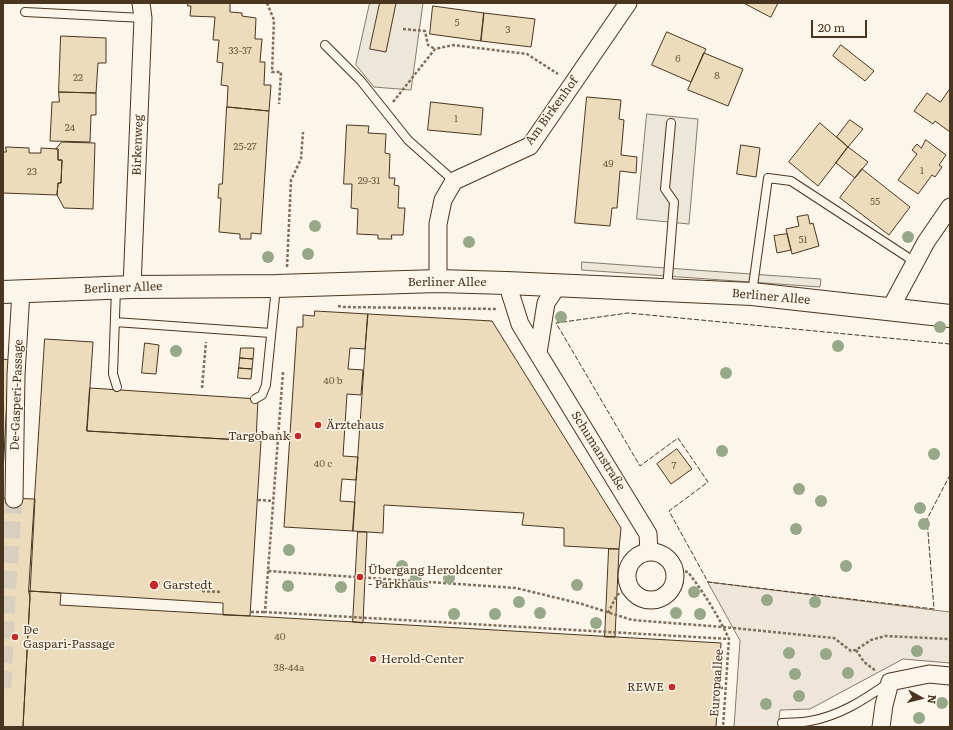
<!DOCTYPE html>
<html>
<head>
<meta charset="utf-8">
<style>
	body { margin:0 }
	#map { position:relative; width:953px; height:730px; overflow:hidden; background:#fbf6e9; font-family:Literata,serif }
	canvas { display:block }
	.frame { position:absolute; inset:0; border:4px solid #4a3520; pointer-events:none }
	.north { position:absolute; left:901px; top:678px; width:40px; height:40px; -webkit-text-stroke:3px #fbf6e9; paint-order:stroke; rotate:97deg; font-size:11px; font-weight:700; line-height:16px; text-align:center; color:#4a3520 }
	.north::after { content:''; display:block; margin:auto; width:14px; height:18px; background:#4a3520; clip-path:polygon(50% 0,100% 100%,50% 72%,0 100%) }
	.scale { position:absolute; left:811px; top:20px; width:56px; height:18px; box-sizing:border-box; border:2px solid #4a3520; border-top:0; padding-left:5px; font-size:12px; line-height:14px; white-space:nowrap; color:#4a3520; -webkit-text-stroke:3px #fbf6e9; paint-order:stroke }
</style>
</head>
<body>
<div id="map">
<canvas width="953" height="730"></canvas>
<div class="frame"></div>
<div class="north">N</div>
<div class="scale">20 m</div>
</div>
<script>
const c = document.querySelector('canvas').getContext('2d');
c.lineJoin = 'round';
function paint(path, color) { c.fillStyle = color; c.fill(path, 'evenodd'); }
function trace(path, color, width, dash) { c.strokeStyle = color; c.lineWidth = width; c.lineCap = dash ? 'butt' : 'round'; c.setLineDash(dash || []); c.stroke(path); }
function label(font, color, halo, rows, align = 'center') {
  c.font = font + ' Literata,serif'; c.lineWidth = 3; c.setLineDash([]); c.textBaseline = 'middle'; c.strokeStyle = halo; c.fillStyle = color; for (const [text, x, y, turn = 0] of rows) {
    c.save(); c.translate(x, y); c.rotate((+turn || 0) * Math.PI / 180); c.textAlign = isNaN(turn) ? turn : align; if (halo) c.strokeText(text, 0, 0); c.fillText(text, 0, 0); c.restore();
  }
}
const green = new Path2D(`
	M708,582L950,612V663L903,659L810,709L780,710L778,727H734L740,641Z`);
paint(green, '#ede6d9');
trace(green, '#887966', 1);
const parking = new Path2D(`
	M370,3H423L411,90L374,87L356,65Z
	M647,114L698,119L689,224L637,219Z
	M582,262L821,279L820,287L582,270Z`);
paint(parking, '#ede7d9');
trace(parking, '#887966', 1);
const building = new Path2D(`
	M188,3H230V12L242,13V16L256,18L255,39H262L260,62H265L264,85H271L269,111L227,107L228,86L221,85L223,63L217,62L219,40H213L215,17L190,16L191,6H188Z
	M380,3H396L386,52L370,49Z
	M744,3H778L771,17Z
	M433,6L484,13L481,41L430,34Z
	M484,13L535,19L531,47L481,41Z
	M667,32L706,49L691,82L652,65Z
	M61,36L106,38V63H98L96,93L59,92Z
	M841,45L874,71L865,81L833,56Z
	M704,53L743,69L728,106L688,90Z
	M950,89V132L935,121L933,124L914,111L927,93L940,102Z
	M59,92L96,93V115H91L90,142L50,141L52,102H59Z
	M587,97L621,100L619,119L624,120L621,155L637,157L636,173L620,171L617,208H612L610,226L575,223Z
	M431,102L483,108L481,135L428,130Z
	M227,107L269,111L261,234L251,233V239H240V234L219,232L221,198H218L219,184H222Z
	M850,120L863,129L848,147L837,137Z
	M820,123L848,147L818,186L789,162Z
	M347,125L369,126L368,133L386,134L385,153L390,154L389,178H395L394,185L399,186L398,208H405L403,235H391L392,239H378V235L357,234L358,209L351,208L352,184H344Z
	M926,140L946,155L939,165L942,167L935,177L932,175L918,194L898,180L917,154L912,150L917,144L921,148Z
	M62,142L95,143L93,209L64,208L57,195L58,183H61L62,160H58V149H56Z
	M741,145L760,148L756,177L737,174Z
	M6,147L29,148V153H41V148L58,149V160H62L61,183H58L57,195L3,193V152H6Z
	M848,147L868,162L855,178L836,163Z
	M862,169L910,207L889,235L840,198Z
	M808,215L810,224L813,223L819,246L792,254L786,229L799,226L797,217Z
	M787,234L791,250L777,253L774,236Z
	M315,311L368,314L365,349L350,348L348,369L363,370L361,395L347,394L343,456L358,457L356,480L342,479L340,501L355,502L353,531L284,527L297,327H303V315L314,316Z
	M368,314L492,321L621,528L619,549L564,546V528L522,525L524,513L384,505L383,533L353,531Z
	M45,339L93,342L87,431L261,441L250,616L223,615V603L29,591Z
	M145,343L159,345L156,374L142,373Z
	M241,348H254L253,359L240,358Z
	M240,358L253,359L252,369L239,368Z
	M3,359L9,360L3,474Z
	M239,368L252,369L251,379L238,378Z
	M90,388L258,399L256,441L87,431Z
	M677,449L692,469L671,484L657,464Z
	M3,498L35,499L23,727H3Z
	M358,532H367L363,623L353,622Z
	M609,549H619L615,637H605Z
	M29,591L61,593L60,605L721,643L716,727H23L30,598Z`);
paint(building, '#ecdcbc');
trace(building, '#4a3520', 1);
trace(new Path2D(`
	M3,688L7,597L14,499`), '#d8cfc1', 17, [17, 8]);
const lane = new Path2D(`
	M25,12L143,18
	M325,45L361,81L408,140L454,181
	M116,289L113,374L117,387
	M667,289L674,202L665,189L671,123
	M752,293L768,178L791,181L915,262
	M115,322L271,333
	M255,399L262,395L266,385L276,287
	M782,723C791,722 801,723 810,721C839,716 864,700 888,683`);
const street = new Path2D(`
	M438,281V224L443,200L454,181L530,146L628,3
	M507,283L520,324L648,534L649,552
	M132,287L143,18L141,3
	M890,309L926,242L950,207
	M538,353L546,303L558,285
	M14,499L16,375L21,291
	M627 576a24 24 0 1 1 48 0a24 24 0 1 1-48 0Z
	M881,727L884,705L890,682L929,674L950,676`);
const secondary = new Path2D(`
	M3,292L132,287L276,286L438,281L507,283L752,294L950,316`);
trace(lane, '#4a3520', 10);
trace(street, '#4a3520', 19);
trace(secondary, '#4a3520', 24);
trace(new Path2D(`
	M267,3L274,20L272,72H281L279,104
	M403,29L425,31L428,45L435,49
	M393,102L435,49L453,45L527,54L558,74
	M287,267L291,180L301,159L303,132
	M338,306L343,307L497,309
	M283,372L268,571L516,588L582,604L632,620L723,627L834,638L851,651L856,650L871,640L885,636L950,639
	M202,388L206,342
	M258,500L273,501
	M675,570L688,572C704,593 718,615 729,639L723,727
	M268,571L265,612L729,639
	M152,583L171,584
	M202,591L221,592
	M251,612H265
	M608,613L617,595L630,587
	M856,650L864,662L876,671`), '#7f6f5c', 2.5, [3, 2]);
trace(lane, '#fbf6e9', 8);
trace(street, '#fbf6e9', 17);
trace(secondary, '#fbf6e9', 22);
trace(new Path2D(`
	M950,344L628,313L556,323L640,466L678,438L708,482L669,511L708,582L934,609L927,519L950,475`), '#4a3520', 1, [5, 2]);
c.fillStyle = '#96a887';
for (const [x, y] of [
	[315,226],
	[908,237],
	[469,242],
	[308,254],
	[268,257],
	[561,317],
	[940,327],
	[838,346],
	[176,351],
	[726,373],
	[722,451],
	[934,454],
	[799,489],
	[821,501],
	[920,508],
	[924,524],
	[796,529],
	[289,550],
	[402,566],
	[846,566],
	[416,577],
	[449,578],
	[577,585],
	[288,586],
	[341,587],
	[694,592],
	[767,600],
	[519,602],
	[815,602],
	[540,613],
	[676,613],
	[454,614],
	[495,614],
	[700,614],
	[596,623],
	[917,651],
	[789,653],
	[826,654],
	[848,673],
	[795,674],
	[799,696],
	[942,703],
	[766,704],
	[919,718]
]) { c.beginPath(); c.arc(x, y, 6, 0, 2 * Math.PI); c.fill(); }
for (const [x, y, r, color] of [
	[318,425,4,"#c62828"],
	[298,436,4,"#c62828"],
	[360,577,4,"#c62828"],
	[154,585,5,"#c62828"],
	[15,637,4,"#c62828"],
	[373,659,4,"#c62828"],
	[672,687,4,"#c62828"]
]) { const dot = new Path2D(); dot.arc(x, y, r, 0, 2 * Math.PI); c.fillStyle = color; c.fill(dot); trace(dot, '#fbf6e9', 1.5); }
label('10px', '#725f47', null, [
	["5",457,23],
	["3",508,30],
	["33-37",240,51],
	["6",678,59],
	["8",717,76],
	["22",78,78],
	["1",456,119],
	["24",70,128],
	["25-27",245,147],
	["49",608,164],
	["1",922,171],
	["23",32,172],
	["29-31",369,181],
	["55",875,202],
	["51",803,240],
	["40 b",333,381],
	["40 c",323,464],
	["7",674,466],
	["40",280,637],
	["38-44a",289,668]
]);
label('12px', '#4a3520', '#fbf6e9', [
	["Am Birkenhof",552,111,-54],
	["Birkenweg",138,145,-88],
	["Berliner Allee",447,282],
	["Berliner Allee",123,288,-2],
	["Berliner Allee",771,297,5],
	["De-Gasperi-Passage",17,395,-88],
	["Schumanstraße",598,451,58],
	["Europaallee",717,683,-86]
]);
label('12px', '#4a3520', '#fbf6e9', [
	["Ärztehaus",326,425],
	["Targobank",290,436,"right"],
	["Übergang Heroldcenter",368,570],
	["- Parkhaus",368,584],
	["Garstedt",163,585],
	["De",23,630],
	["Gaspari-Passage",23,644],
	["Herold-Center",381,659],
	["REWE",664,687,"right"]
], 'left');
</script>
</body>
</html>
